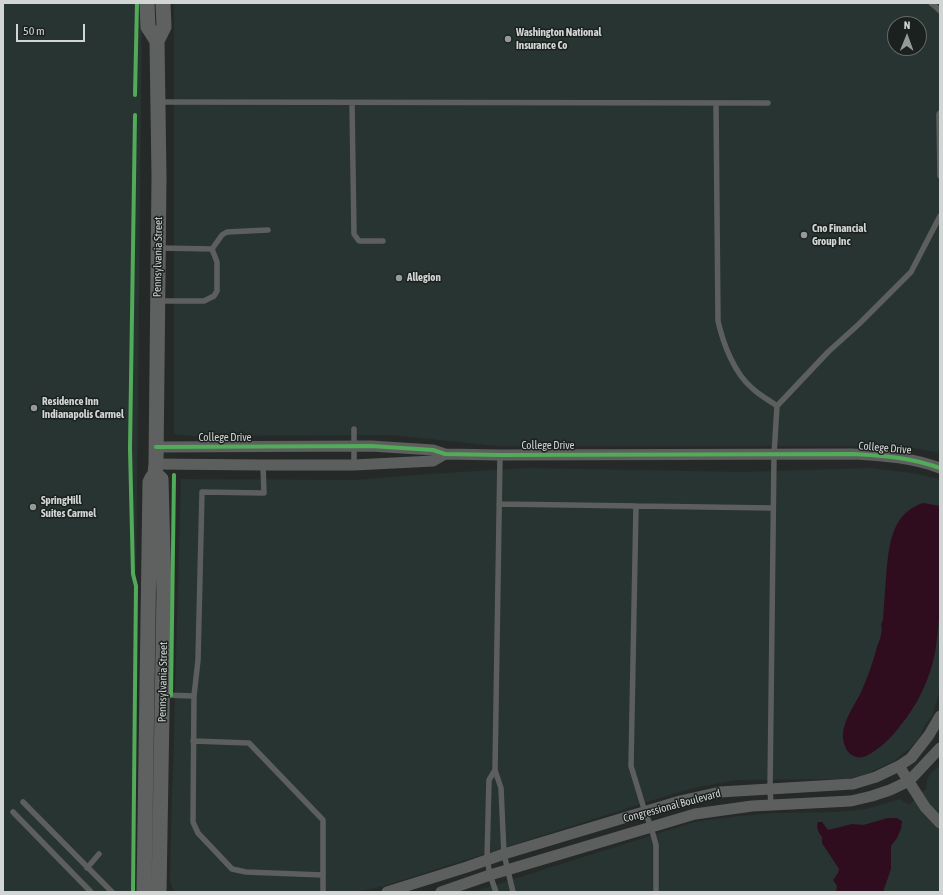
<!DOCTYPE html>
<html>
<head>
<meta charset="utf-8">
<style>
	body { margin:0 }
	#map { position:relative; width:943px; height:895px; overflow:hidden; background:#252a28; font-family:"Asap Condensed",sans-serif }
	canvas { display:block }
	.frame { position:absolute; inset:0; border:4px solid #d1d5d4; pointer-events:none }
	.north { position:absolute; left:887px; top:16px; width:40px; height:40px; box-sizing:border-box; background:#1b211f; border:1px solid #646967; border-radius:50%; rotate:1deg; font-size:11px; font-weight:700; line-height:16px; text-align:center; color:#d1d5d4 }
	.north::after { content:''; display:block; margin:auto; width:14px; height:18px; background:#959998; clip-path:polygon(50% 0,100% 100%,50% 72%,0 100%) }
	.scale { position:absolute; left:16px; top:24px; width:69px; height:18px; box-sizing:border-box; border:2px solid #d1d5d4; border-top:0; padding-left:5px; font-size:12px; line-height:14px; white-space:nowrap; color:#d1d5d4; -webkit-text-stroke:3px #1b211f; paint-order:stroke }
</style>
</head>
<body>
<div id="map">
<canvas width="943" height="895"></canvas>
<div class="frame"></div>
<div class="north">N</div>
<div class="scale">50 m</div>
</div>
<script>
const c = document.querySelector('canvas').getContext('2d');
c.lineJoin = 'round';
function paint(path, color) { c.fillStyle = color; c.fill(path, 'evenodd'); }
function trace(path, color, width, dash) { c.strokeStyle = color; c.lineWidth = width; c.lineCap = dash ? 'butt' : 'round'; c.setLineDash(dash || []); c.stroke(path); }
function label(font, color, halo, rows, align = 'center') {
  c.font = font + ' "Asap Condensed",sans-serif'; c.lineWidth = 3; c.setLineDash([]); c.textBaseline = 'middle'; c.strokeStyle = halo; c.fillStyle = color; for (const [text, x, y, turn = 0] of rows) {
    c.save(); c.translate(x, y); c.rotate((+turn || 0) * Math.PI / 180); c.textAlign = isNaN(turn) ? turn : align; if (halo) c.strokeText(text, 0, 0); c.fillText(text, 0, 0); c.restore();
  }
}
paint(new Path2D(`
	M3,3H142L133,892H3Z
	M174,3H940V453L903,446H496L390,435L193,436L174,434ZM895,24H919V48H895Z
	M528,468L743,472L870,468L912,473L935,478L940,480V689L933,714L925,725L919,738L910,748L894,761L866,774L846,779L737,780L694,788L669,795L384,886L354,892H176L173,889L170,881V873L181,479L355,480L429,474Z
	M940,765V892H473L694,822L739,816L774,813L835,812L866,809L900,799L909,805L926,789L927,781L930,774Z`), '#283431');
paint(new Path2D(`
	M923,503L940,506C940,553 943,607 935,653C930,679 917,706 900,726C891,738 880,749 866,756C857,760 848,755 845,746C837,727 855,706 862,690C868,676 873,662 877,647C880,639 883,632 881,624L883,620C884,605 885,591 886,577C889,547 890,514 923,503Z
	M888,818H897L902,821L901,829L897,838L891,846V869L883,892H836L837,886L833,880L838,873L839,869L822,843V837C818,833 816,826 818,822H822L828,830L852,824L863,825Z`), '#300c1f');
trace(new Path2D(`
	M931,3L936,7L940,11
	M159,102L768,103
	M352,103L354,234L359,241H383
	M716,103L718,321C723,343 734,373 752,388C759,395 769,400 777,406
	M940,113L939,114L940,176
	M159,248L212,249L222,235L227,232L268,230
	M159,301H204L214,296L217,291V262L212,249
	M500,455L495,770L501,788L504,854L513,892
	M354,465V429
	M499,504L773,508
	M636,506L631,766L645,812L651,827L656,845V892
	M163,695L194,696L198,660L202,492L264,493L263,465
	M194,696L193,822L198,833L232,869L246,872L323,875
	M193,741L249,743L323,820V892
	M495,770L489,780L487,859L490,875L496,892
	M23,802L112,892
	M771,805L770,789L774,455L777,406L828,352L859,324L911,272L940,216
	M13,812L91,892
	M87,868L99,854`), '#5d5f5e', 5.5);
trace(new Path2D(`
	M156,447L371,446L433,450L445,454L500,455L853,454C885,456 909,457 940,468
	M156,464L263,465H354L433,461L445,454
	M899,766L925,807L940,823
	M387,892L467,867L504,854L680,801L720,792L853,784L876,777L899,766L911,758L929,735L940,716
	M441,892L490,875L695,814L752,806L851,801L872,796L890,790L909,781L940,748`), '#5d5f5e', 11);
trace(new Path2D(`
	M147,3L148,27L157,41
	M155,474L161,479L164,593L159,892
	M144,892L150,482L152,478L155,474L156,464L159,177L157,41L164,27L163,3`), '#5f6160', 15);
trace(new Path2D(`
	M135,95L137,3
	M156,447L371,446L433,450L445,454L500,455L853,454C885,456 909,457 940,468
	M171,695L174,475
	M133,892L136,586L133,574L130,448L135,115`), '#51ab58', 4);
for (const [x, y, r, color] of [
	[508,39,4,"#959998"],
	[804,235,4,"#959998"],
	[399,278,4,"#959998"],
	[34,408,4,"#959998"],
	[33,507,4,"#959998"]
]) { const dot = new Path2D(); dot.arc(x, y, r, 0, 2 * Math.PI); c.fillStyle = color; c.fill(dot); trace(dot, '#1b211f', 1.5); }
label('bold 11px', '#d1d5d4', '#1b211f', [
	["Washington National",516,33],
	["Insurance Co",516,46],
	["Cno Financial",812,229],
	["Group Inc",812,242],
	["Allegion",407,278],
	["Residence Inn",42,402],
	["Indianapolis Carmel",42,415],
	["SpringHill",41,501],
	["Suites Carmel",41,514]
], 'left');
label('11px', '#d1d5d4', '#1b211f', [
	["Pennsylvania Street",158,257,-89],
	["College Drive",225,438],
	["College Drive",548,446],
	["College Drive",885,448,5],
	["Pennsylvania Street",163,682,-89],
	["Congressional Boulevard",672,806,-15]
]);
</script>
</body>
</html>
